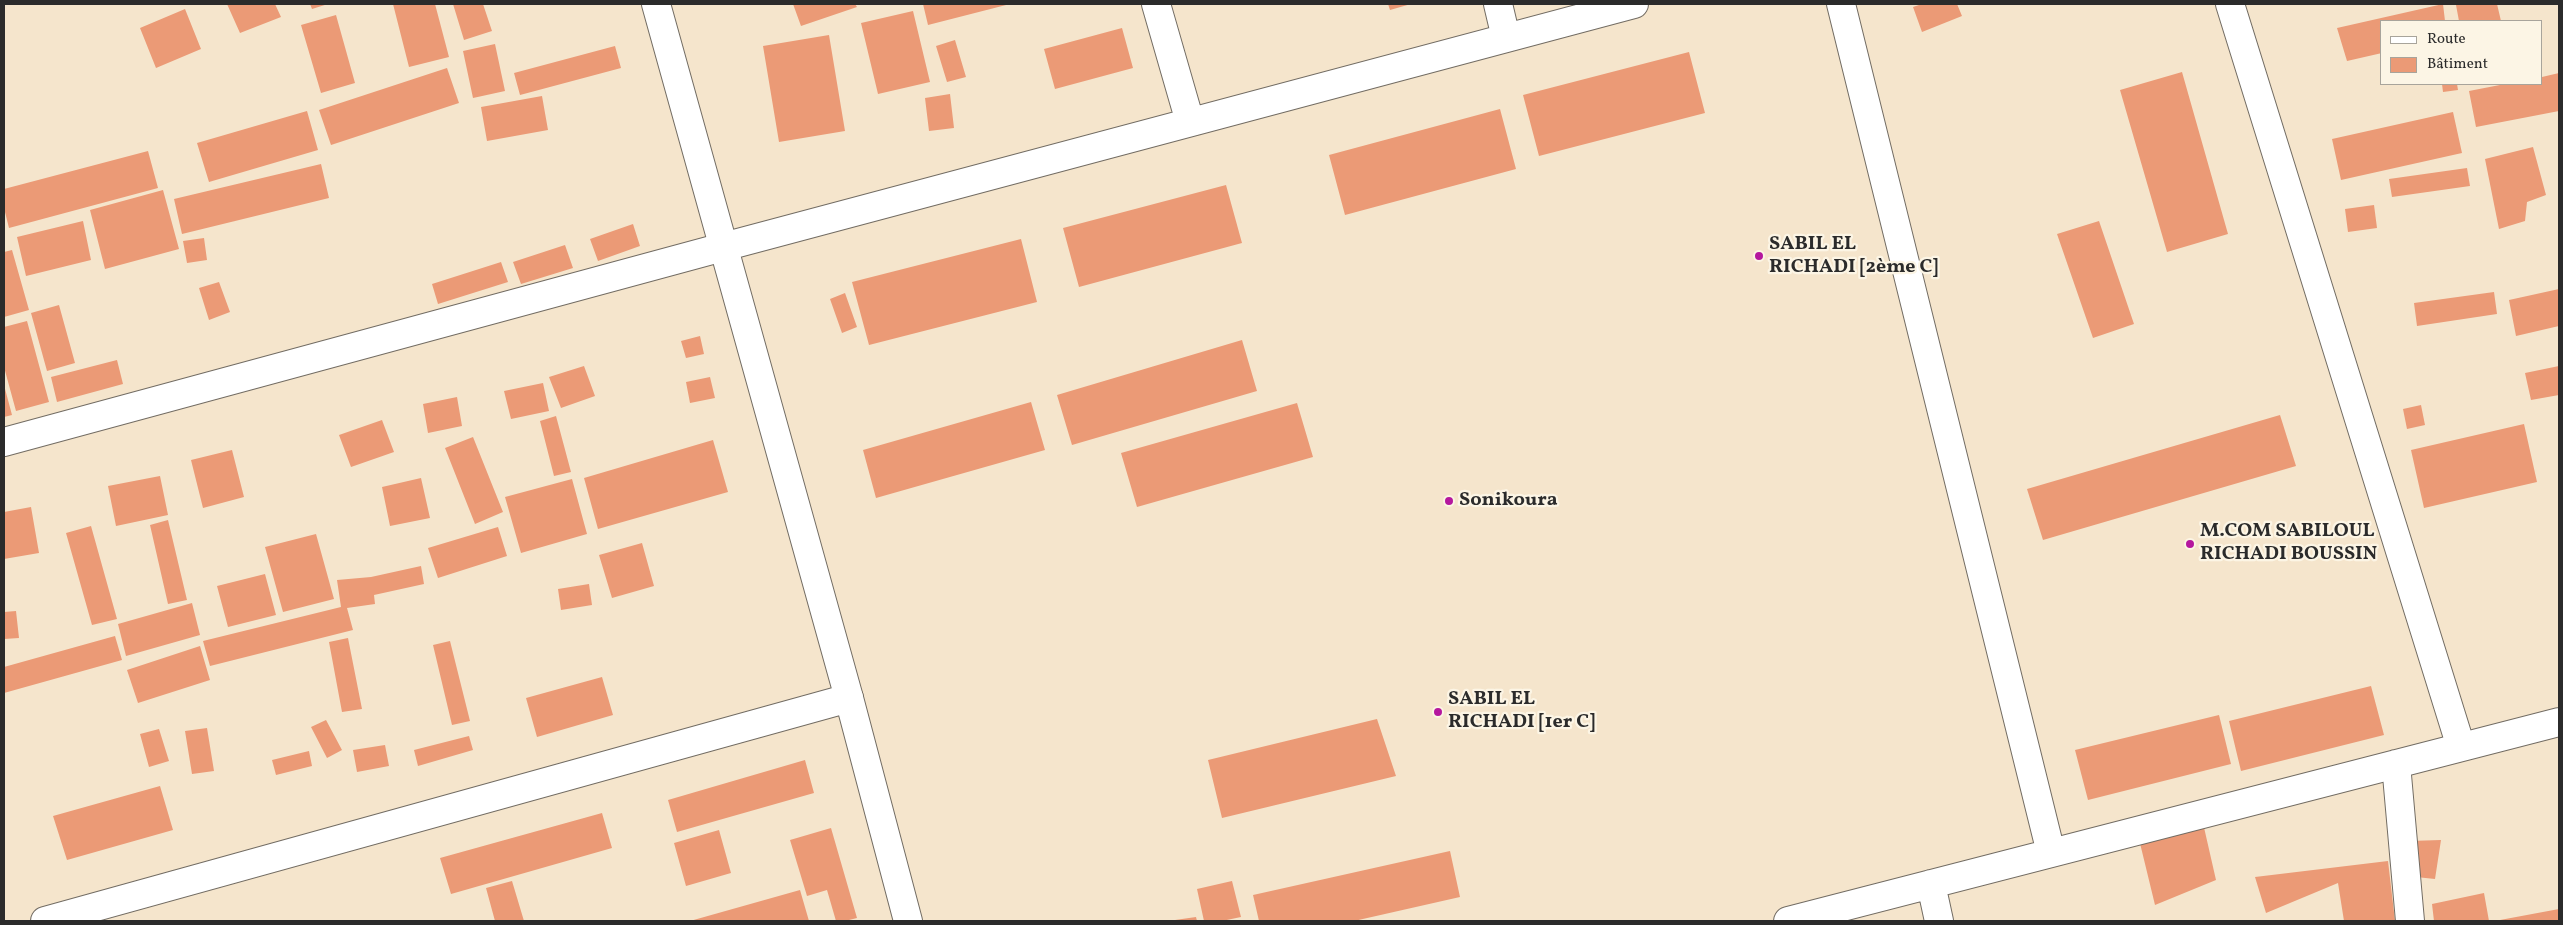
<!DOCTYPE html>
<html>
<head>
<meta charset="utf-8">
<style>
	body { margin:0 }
	#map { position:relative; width:2563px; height:925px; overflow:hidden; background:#f5e5cc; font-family:Vollkorn,serif }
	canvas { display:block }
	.frame { position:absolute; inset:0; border:5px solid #2b2b2b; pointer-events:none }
	.legend { position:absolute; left:2380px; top:20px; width:162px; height:65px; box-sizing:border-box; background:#fcf5e5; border:1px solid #a8a49b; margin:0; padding:6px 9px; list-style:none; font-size:15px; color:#2b2b2b }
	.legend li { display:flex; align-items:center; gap:10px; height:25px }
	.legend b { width:25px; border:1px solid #a8a49b }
</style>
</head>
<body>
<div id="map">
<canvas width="2563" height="925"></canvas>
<div class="frame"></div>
<ul class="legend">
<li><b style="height:6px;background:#fff"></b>Route</li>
<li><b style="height:14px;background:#eb9a76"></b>Bâtiment</li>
</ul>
</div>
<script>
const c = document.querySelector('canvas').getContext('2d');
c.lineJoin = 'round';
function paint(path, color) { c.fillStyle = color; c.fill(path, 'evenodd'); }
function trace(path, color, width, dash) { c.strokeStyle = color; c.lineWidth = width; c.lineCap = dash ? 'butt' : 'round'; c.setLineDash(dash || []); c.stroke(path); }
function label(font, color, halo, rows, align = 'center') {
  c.font = font + ' Vollkorn,serif'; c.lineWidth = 4.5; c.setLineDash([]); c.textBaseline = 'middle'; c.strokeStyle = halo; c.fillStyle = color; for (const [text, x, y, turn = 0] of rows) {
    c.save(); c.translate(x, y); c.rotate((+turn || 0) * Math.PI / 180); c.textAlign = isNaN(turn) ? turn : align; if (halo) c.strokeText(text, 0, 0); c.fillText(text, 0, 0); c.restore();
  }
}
paint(new Path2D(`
	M227,4H275L281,17L240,33Z
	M310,4H328L312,9Z
	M393,4H435L449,57L409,67Z
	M453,4H483L492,31L464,40Z
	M793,4H855L857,7L801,26Z
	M923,4H1010L928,25Z
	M1388,4H1411L1390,10Z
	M1922,4H1957L1962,16L1922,32L1913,7Z
	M2443,4L2445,21H2382V53L2347,61L2337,28Z
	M2463,4H2497L2501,21H2459L2456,5Z
	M185,9L201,49L156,68L140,28Z
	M913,11L930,82L878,94L861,23Z
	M336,15L355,83L321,93L301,25Z
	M1122,28L1133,68L1055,89L1044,49Z
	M829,35L845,131L779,142L763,46Z
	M955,40L966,77L947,82L936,46Z
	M495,44L505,91L473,98L463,51Z
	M615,46L621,68L520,95L514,73Z
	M1689,52L1705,113L1539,156L1523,95Z
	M447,68L459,103L331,145L319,110Z
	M2182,72L2228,234L2167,252L2120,90Z
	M2559,73V111L2476,127L2469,91L2505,84H2542V77Z
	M2442,84H2457L2458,90L2443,92Z
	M950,94L954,128L929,131L925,98Z
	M542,96L548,130L487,141L481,107Z
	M1500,109L1516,169L1345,215L1329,155Z
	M307,111L318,150L209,182L197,143Z
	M2453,112L2462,153L2341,180L2332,139Z
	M2533,147L2546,195L2527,202L2525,221L2499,229L2485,159Z
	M148,151L158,188L9,228L4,208V189Z
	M321,164L329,198L182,234L174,199Z
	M2467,168L2470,186L2392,197L2389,179Z
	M1226,185L1242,243L1079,287L1063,228Z
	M163,190L179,249L105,269L90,210Z
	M2374,205L2377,228L2348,232L2345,209Z
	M83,221L91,260L26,276L17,237Z
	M2099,221L2134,324L2093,338L2057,234Z
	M633,224L640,246L598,261L590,239Z
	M204,238L207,260L187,263L183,241Z
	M1021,239L1037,302L869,345L852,282Z
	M565,245L573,268L521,284L513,262Z
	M12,250L29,310L4,317V252Z
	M501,262L508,282L438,304L432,284Z
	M219,282L230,312L209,320L199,288Z
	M2559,289V326L2516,336L2509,300Z
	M2494,292L2497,314L2417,326L2414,303Z
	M845,293L857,327L842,333L830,299Z
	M59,305L75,363L47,371L31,313Z
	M27,321L49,402L16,411L4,367V327Z
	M700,336L704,354L686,358L681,341Z
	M1242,340L1257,391L1072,445L1057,395Z
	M117,360L123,384L57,402L51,377Z
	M584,366L595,396L561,408L549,377Z
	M2559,366V395L2531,400L2525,373Z
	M710,377L715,398L690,403L686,382Z
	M543,383L549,411L511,419L504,391Z
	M4,385L12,415L4,417Z
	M457,397L462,426L428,433L423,404Z
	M1031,402L1045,450L876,498L863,450Z
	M1297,403L1313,457L1137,507L1121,453Z
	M2421,405L2425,425L2407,429L2403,409Z
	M2280,415L2296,466L2043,540L2027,489Z
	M556,416L571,472L554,476L540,421Z
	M382,420L394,452L351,467L339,435Z
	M2524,424L2537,482L2424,508L2411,450Z
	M473,437L503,512L475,524L445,448Z
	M713,440L728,492L598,529L584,478Z
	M232,450L244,497L203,508L191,460Z
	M160,476L168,515L116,526L108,486Z
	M421,478L430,518L390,526L382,487Z
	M572,479L587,534L521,553L505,497Z
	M31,507L39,553L4,559V512Z
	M168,520L187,600L168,604L150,525Z
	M91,526L117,619L92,625L66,533Z
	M498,527L507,556L438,578L428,548Z
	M316,534L334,599L283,612L265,547Z
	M642,543L654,586L612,598L599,555Z
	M421,566L424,584L374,595L375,604L347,608L353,630L210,666L203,641L341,607L337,580L371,577Z
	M265,574L276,615L228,627L217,586Z
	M589,584L592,605L561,610L558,589Z
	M192,603L200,635L126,656L118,624Z
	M16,611L19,638L4,639V612Z
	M115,636L122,660L4,693V667Z
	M348,638L362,709L342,712L329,642Z
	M450,641L470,721L452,725L433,645Z
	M200,646L210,680L138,703L127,670Z
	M602,677L613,715L537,737L526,698Z
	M2371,686L2384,735L2241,771L2229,721Z
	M2219,715L2231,764L2088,800L2075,750Z
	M1377,719L1396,776L1222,818L1208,760Z
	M326,720L342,750L327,758L311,727Z
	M207,728L214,771L192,774L185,731Z
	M159,729L169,761L149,767L140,734Z
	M469,736L473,750L418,766L414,750Z
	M385,745L389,766L357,772L353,750Z
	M309,751L312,766L276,775L272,760Z
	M805,760L814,793L677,832L668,800Z
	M160,786L173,830L67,860L53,816Z
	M602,813L612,848L451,894L440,858Z
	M2203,823L2216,880L2155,905L2138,835Z
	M831,828L857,918L845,921H836L827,890L807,896L790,840Z
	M719,830L731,873L686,886L674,843Z
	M2441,840L2435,879L2416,877L2409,841Z
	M1450,851L1460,897L1354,921H1259L1253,895Z
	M2388,861L2395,921H2344L2338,883L2266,913L2255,877Z
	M512,881L524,921H495L486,888Z
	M1232,881L1241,917L1222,921H1204L1197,889Z
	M800,890L809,921H690Z
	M2484,893L2489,921H2434L2432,904Z
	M2559,909V921H2500V920Z
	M1196,917L1197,921H1175V920Z`), '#eb9a76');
const minor = new Path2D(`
	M1156,4L1190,122
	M1498,4L1506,38
	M1841,4L2051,853
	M2230,4L2461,747
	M4,442L723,247L1634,4
	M2396,764L2410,921
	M1931,884L1939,921
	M45,921L849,698
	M1788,921L2559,722`);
const tertiary = new Path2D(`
	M656,4L849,698L908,921`);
trace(minor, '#726c63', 30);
trace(tertiary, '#726c63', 30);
trace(minor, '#fff', 28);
trace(tertiary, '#fff', 28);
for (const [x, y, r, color] of [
	[1759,256,5,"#b5179e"],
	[1449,501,5,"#b5179e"],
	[2190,544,5,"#b5179e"],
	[1438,712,5,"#b5179e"]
]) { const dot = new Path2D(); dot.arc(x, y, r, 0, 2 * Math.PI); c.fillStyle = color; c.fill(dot); trace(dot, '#fcf5e5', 2); }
label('bold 20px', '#2b2b2b', '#fcf5e5', [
	["SABIL EL",1769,245],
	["RICHADI [2ème C]",1769,268],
	["Sonikoura",1459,501],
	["M.COM SABILOUL",2200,532],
	["RICHADI BOUSSIN",2200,555],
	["SABIL EL",1448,700],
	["RICHADI [1er C]",1448,723]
], 'left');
</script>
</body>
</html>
